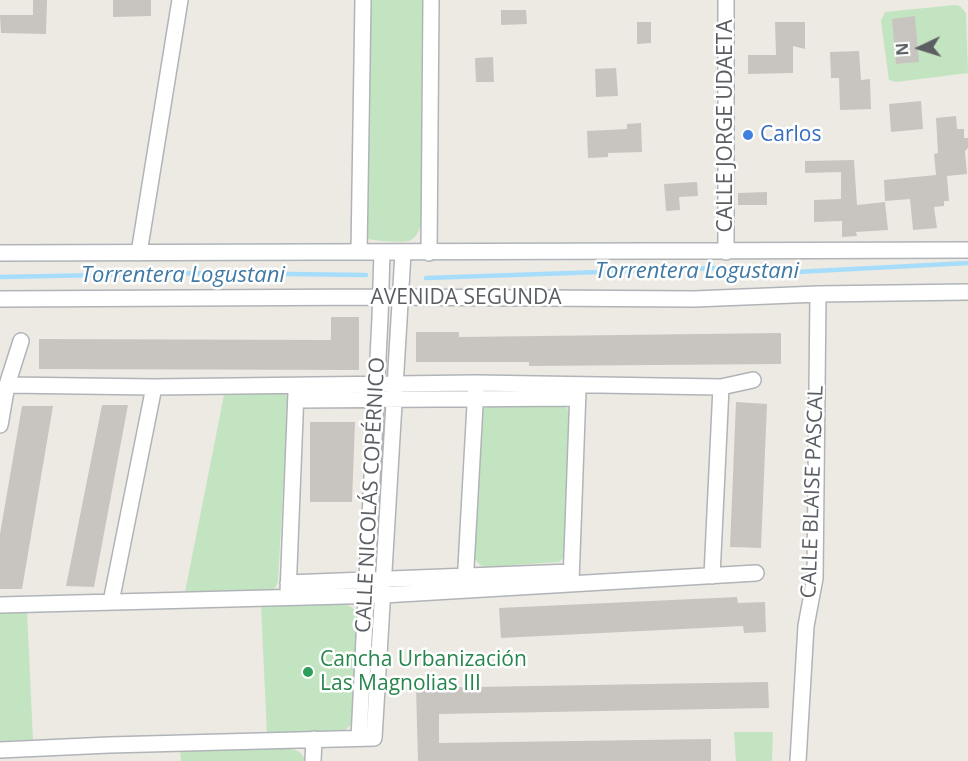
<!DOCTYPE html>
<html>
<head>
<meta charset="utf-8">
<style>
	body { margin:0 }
	#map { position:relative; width:968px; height:761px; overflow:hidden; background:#edeae3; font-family:"Open Sans",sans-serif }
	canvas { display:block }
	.north { position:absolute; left:890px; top:18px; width:60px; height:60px; -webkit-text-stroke:4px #fff; paint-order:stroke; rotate:266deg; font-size:16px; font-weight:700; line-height:24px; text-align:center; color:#5b5f63 }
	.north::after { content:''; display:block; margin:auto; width:21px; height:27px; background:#5b5f63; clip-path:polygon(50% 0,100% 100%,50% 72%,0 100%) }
</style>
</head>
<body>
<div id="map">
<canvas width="968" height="761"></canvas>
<div class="north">N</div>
</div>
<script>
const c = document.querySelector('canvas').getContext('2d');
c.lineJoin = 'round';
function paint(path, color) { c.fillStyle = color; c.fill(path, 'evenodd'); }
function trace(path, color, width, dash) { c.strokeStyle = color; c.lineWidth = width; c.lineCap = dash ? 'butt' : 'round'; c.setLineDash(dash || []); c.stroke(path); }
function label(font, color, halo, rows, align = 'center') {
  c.font = font + ' "Open Sans",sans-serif'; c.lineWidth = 5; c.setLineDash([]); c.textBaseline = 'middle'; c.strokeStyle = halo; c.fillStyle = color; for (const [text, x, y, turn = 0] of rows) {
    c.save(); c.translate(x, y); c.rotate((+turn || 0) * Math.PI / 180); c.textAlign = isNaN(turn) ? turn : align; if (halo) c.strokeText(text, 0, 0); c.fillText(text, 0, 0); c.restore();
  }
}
paint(new Path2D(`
	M367,0H422L421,225C419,231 416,238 409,241C401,243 377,241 368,239L364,232Z
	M955,5L960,6L966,13L968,73L896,82L889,80L881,21L885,12Z
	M225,390H281L286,395L288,400L278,582L275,588L270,591L185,592Z
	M491,404H561L569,410L571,418L565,556L559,562L485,567L480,565L474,558L481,415L482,410Z
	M345,604L353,608L357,615L352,724L345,730L337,733L267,735L261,606Z
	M27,611L33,740L0,741V612Z
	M734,732H773L772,761H736Z
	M180,749H291C298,750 303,753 305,761H181Z`), '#c3e4c0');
trace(new Path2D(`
	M0,277L207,273L366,275
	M426,278L717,268L796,272L968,263`), '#a5ddfb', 4.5);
paint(new Path2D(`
	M33,0H47L46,34L1,33L0,15H33Z
	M113,0H151V16L113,17Z
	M501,10H526L527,24L501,25Z
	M915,16L919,62L896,64L892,19Z
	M637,22H651V43L637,44Z
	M775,22H805V49L793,46V73L748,74V55H776Z
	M859,51L861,80L870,79L871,109L840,110L839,78H831L830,52Z
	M493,57L494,82H476L475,58Z
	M616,68L618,96L596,97L595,69Z
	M921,101L923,129L891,132L889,104Z
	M956,116L957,129H964V138H968V148L965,151L967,174L947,176L949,201H944V206L934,207L937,228L913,230L910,199L885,201L884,180L936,175L934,154L938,153L936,118Z
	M641,123L642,152L608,153V157L588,158L587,131L627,129V124Z
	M854,160L857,205L885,202L888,230L856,232L857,236L842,237V221L814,222V200L841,199V172L805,173V161Z
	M697,182L698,196L679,197L680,210L666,211L664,184Z
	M767,192V205H738V193Z
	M331,317H359V370L39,369V339L331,340Z
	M416,332H459V337L781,333V364L529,366V362H416Z
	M736,402L767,404L761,548L730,547Z
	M102,405H128L94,587L66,586Z
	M22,406H53L22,589H0V534Z
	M310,422H355L352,502H310Z
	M737,597L738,603L765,602L766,632L744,633L743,626L501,638L499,608Z
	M768,682L769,708L439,714V743L711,739V761H418L416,688Z`), '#c8c5c0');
const street = new Path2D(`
	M726,0V252
	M359,252L363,0
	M0,253L968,250
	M139,253L180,0
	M429,253L431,0
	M0,299L381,297L694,299L818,294L968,292
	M7,385L154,387L476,383L721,387L753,380
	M296,400L578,398
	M0,425L7,385L21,341
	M712,576L721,387
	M571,582L578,390
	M288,583L571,572
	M465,585L476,387
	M288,593L296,392
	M111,602L154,387
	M0,605L383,595L756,573
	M359,738L380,318L382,252
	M0,750L109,745L374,738L403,253
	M313,761L314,739
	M798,761L806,626L815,578L818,294`);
trace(street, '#b0b4b8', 18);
trace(street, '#fff', 15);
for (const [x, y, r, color] of [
	[748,135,6,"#3f7fe0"],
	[308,672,6,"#2e9e5b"]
]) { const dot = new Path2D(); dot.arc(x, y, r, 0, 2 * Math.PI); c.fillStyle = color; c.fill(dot); trace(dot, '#fff', 2); }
label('21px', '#5b5f63', '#fff', [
	["CALLE JORGE UDAETA",726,126,-90],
	["AVENIDA SEGUNDA",466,298],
	["CALLE BLAISE PASCAL",813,492,-88],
	["CALLE NICOLÁS COPÉRNICO",371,495,-87]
]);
label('21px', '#366cbe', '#fff', [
	["Carlos",760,135]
], 'left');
label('21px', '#27864d', '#fff', [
	["Cancha Urbanización",320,660],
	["Las Magnolias III",320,684]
], 'left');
label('italic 22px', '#4079a4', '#fff', [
	["Torrentera Logustani",697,272],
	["Torrentera Logustani",183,276]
]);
</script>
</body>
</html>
